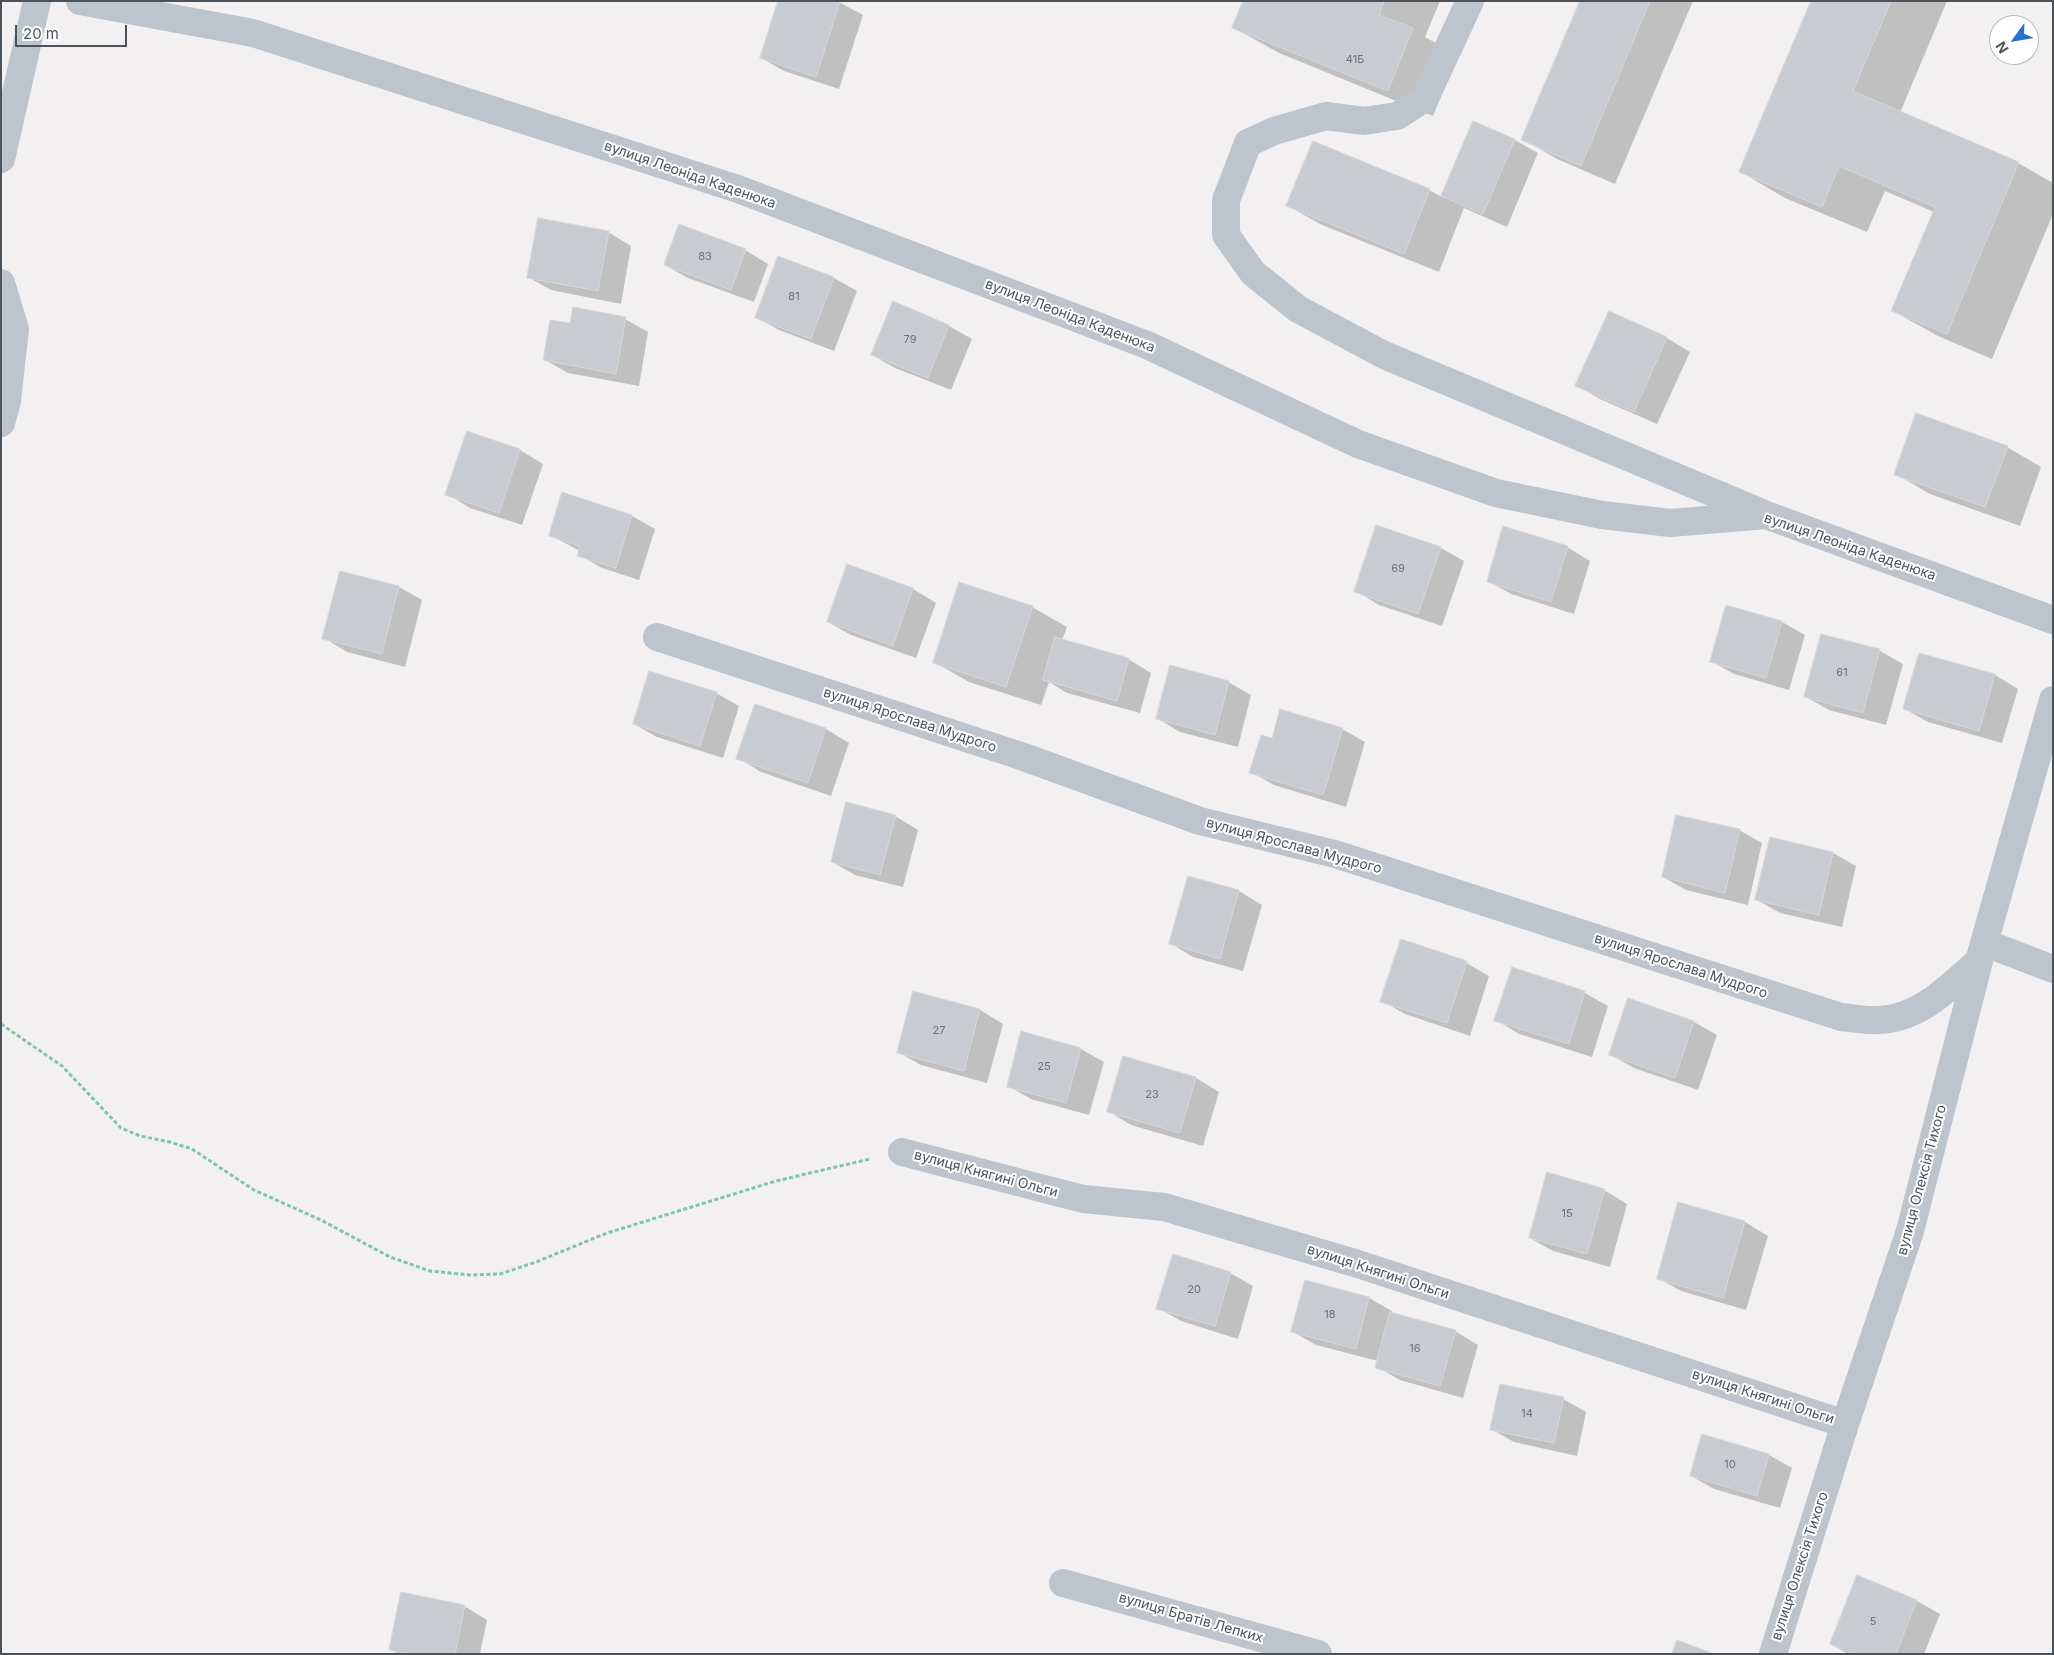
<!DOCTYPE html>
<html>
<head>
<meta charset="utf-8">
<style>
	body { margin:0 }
	#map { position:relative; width:2054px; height:1655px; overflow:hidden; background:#f2f0f0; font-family:Inter,sans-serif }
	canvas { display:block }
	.frame { position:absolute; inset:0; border:2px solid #4a535c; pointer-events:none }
	.north { position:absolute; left:1989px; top:15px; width:50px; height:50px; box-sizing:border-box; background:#fff; border:1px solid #b7babe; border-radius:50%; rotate:238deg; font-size:14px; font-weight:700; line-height:20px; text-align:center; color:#4a535c }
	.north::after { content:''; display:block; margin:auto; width:18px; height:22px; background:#2b71d2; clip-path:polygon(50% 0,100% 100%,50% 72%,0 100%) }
	.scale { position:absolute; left:15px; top:25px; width:112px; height:22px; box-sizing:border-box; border:2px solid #4a535c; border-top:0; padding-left:6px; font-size:15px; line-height:18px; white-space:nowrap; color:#4a535c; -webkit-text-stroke:4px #fff; paint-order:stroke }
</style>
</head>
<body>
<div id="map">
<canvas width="2054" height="1655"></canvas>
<div class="frame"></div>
<div class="north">N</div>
<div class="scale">20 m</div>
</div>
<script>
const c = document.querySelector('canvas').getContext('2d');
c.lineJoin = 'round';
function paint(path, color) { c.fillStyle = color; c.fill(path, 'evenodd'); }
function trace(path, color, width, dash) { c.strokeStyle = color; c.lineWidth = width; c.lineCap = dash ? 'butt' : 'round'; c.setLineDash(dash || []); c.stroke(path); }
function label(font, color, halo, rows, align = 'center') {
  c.font = font + ' Inter,sans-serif'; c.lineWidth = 4; c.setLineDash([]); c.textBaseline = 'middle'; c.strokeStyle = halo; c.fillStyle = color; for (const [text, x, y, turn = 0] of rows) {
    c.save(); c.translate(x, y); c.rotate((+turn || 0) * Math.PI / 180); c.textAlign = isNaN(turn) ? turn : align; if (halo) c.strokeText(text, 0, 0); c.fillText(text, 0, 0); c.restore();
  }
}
paint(new Path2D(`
	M837,1L863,15L839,89L784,71L761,58Z
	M1245,1H1440L1425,37L1457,55L1433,116L1279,53L1234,28Z
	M1581,1H1693L1615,184L1557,159L1523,139Z
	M1813,1H1947L1900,113L2018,163L2053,183V214L1992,359L1938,336L1893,311L1934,212L1885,191L1867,232L1785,198L1741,172Z
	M1474,122L1515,140L1538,153L1507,227L1464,208L1439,272L1322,225L1288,206L1429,190L1442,197Z
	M608,232L631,246L621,304L551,290L528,277Z
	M745,250L768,264L754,302L688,278L665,265Z
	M779,257L834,278L857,291L834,351L779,330L756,317Z
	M893,303L949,326L972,339L951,390L895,368L872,355Z
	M1609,312L1667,338L1690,352L1657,424L1600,399L1577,386Z
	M625,319L648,332L639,386L568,373L545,360Z
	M468,432L520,450L543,464L522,525L470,508L447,494Z
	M2007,447L2041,467L2020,526L1930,494L1896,474Z
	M563,494L632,516L655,529L639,580L602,568L579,555L580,551L550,535Z
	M1567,547L1590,561L1574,614L1511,594L1488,581Z
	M1441,548L1464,561L1442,626L1379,605L1356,591Z
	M848,566L913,589L936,603L916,658L851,635L828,622Z
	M399,587L422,600L405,667L347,652L324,638Z
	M1032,607L1067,627L1062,640L1128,659L1151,673L1140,713L1067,693L1049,682L1041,705L969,682L934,662Z
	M1782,622L1805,635L1789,690L1734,674L1711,661Z
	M1880,651L1903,664L1886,725L1829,710L1806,697Z
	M1920,654L1995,675L2018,689L2002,743L1928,722L1905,709Z
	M1228,682L1251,695L1238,747L1180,732L1157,718Z
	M716,693L739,706L723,758L657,737L634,724Z
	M756,705L826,729L849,743L831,796L761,772L738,758Z
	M1342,729L1365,742L1346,807L1274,785L1251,772L1273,740Z
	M895,816L918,830L903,887L855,875L832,862Z
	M1739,830L1762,843L1748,905L1686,890L1663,877Z
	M1833,853L1856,866L1842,927L1780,913L1757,900Z
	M1189,877L1239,891L1262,905L1243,971L1193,957L1170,943Z
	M1466,963L1489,976L1470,1036L1405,1014L1382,1001Z
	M1513,969L1585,993L1608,1006L1592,1057L1519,1034L1496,1020Z
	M914,992L980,1010L1003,1024L987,1083L921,1065L898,1052Z
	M1694,1022L1717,1035L1698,1090L1634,1068L1611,1055Z
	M1022,1033L1081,1049L1104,1062L1089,1115L1031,1099L1008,1086Z
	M1124,1058L1196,1078L1219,1092L1203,1146L1131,1125L1108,1111Z
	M1604,1190L1627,1204L1610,1267L1553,1251L1530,1238Z
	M1679,1204L1745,1222L1768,1236L1746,1310L1681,1291L1658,1278Z
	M1230,1273L1253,1286L1238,1339L1181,1321L1158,1308Z
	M1306,1282L1369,1298L1392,1311L1391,1314L1455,1331L1478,1345L1463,1398L1400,1380L1377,1367L1378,1361L1316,1345L1293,1332Z
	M1563,1399L1586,1412L1577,1456L1514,1442L1491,1429Z
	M1703,1436L1769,1455L1792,1468L1780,1508L1714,1489L1691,1476Z
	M1917,1601L1940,1614L1924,1654H1848L1831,1644Z
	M464,1606L487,1620L480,1654H399L390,1649Z`), '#0003');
const building = new Path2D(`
	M778,1H840L816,77L760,58Z
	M1243,1H1384L1379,15L1413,28L1388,91L1232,28Z
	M1580,1H1650L1581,166L1521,140Z
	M1811,1H1891L1853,91L2019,162L1947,334L1891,311L1935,207L1839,166L1822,207L1739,172Z
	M1473,121L1515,139L1483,214L1441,196Z
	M1313,141L1430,189L1404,254L1286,206Z
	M538,218L609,231L598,291L527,278Z
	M679,224L746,249L731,290L664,265Z
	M778,256L834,277L811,339L755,318Z
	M893,301L949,325L928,378L871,355Z
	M573,307L626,317L616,374L543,360L550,320L570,323Z
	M1609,311L1667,337L1634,412L1575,386Z
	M1916,413L2008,446L1985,507L1894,475Z
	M467,431L520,449L499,513L445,495Z
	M562,492L632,515L616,568L577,556L580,546L549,536Z
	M1376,525L1441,547L1418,614L1354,592Z
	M1503,526L1568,546L1551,602L1487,582Z
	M847,564L913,588L893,646L827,622Z
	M340,571L399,586L382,654L322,639Z
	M959,582L1033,606L1006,687L933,663Z
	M1726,605L1782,621L1766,678L1710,662Z
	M1821,634L1880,649L1863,713L1804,697Z
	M1055,637L1129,658L1117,701L1043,680Z
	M1919,653L1995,674L1979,731L1903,709Z
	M1170,665L1229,681L1215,735L1156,719Z
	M649,671L717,692L700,746L633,724Z
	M755,704L826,728L808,783L736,759Z
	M1280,709L1343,728L1323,795L1249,773L1261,735L1272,738Z
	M846,802L896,815L880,875L831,862Z
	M1676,815L1740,829L1725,893L1662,877Z
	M1770,837L1833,852L1819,915L1755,900Z
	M1188,876L1239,890L1220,959L1169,944Z
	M1401,939L1467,961L1447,1023L1380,1002Z
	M1512,967L1585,991L1569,1044L1494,1021Z
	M913,991L980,1009L964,1071L897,1053Z
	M1628,998L1694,1021L1675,1078L1609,1055Z
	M1021,1031L1081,1048L1066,1103L1007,1087Z
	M1123,1056L1196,1077L1180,1133L1107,1112Z
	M1547,1172L1605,1189L1587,1254L1529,1238Z
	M1678,1202L1745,1221L1723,1298L1657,1279Z
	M1173,1254L1231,1272L1215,1326L1156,1309Z
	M1305,1280L1369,1297L1356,1349L1291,1332Z
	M1390,1312L1456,1330L1440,1386L1375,1368Z
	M1500,1384L1564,1397L1554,1443L1490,1430Z
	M1702,1434L1769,1454L1757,1496L1690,1476Z
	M1857,1575L1917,1600L1896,1654H1854L1830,1644Z
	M401,1592L465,1605L455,1654H408L389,1650Z
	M1677,1640L1714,1654H1672Z`);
paint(building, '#c8cbcf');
trace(building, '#d5d7db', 1);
trace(new Path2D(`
	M1,1024L62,1066L121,1128L140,1136L170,1142L192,1149L254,1190L321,1220L390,1257L430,1271L470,1275L500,1274L536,1262L607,1233L776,1181L870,1159`), '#7fc6a4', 3, [4, 2.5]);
trace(new Path2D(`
	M80,1L253,33L738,189L1147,345L1358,444L1496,493L1602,515L1670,523L1766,515L2053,620
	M1470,1L1425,98L1397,116L1364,121L1326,116L1274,131L1248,143L1226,200V235L1253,273L1298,309L1384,355L1762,513
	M1,159L37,1
	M1,283L15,329L7,401L1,423
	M657,637L1021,756L1200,821L1335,854L1841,1017C1853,1018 1867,1021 1879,1020C1921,1018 1949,987 1979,961
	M1985,943L2053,969
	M902,1152L1083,1199L1164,1207L1358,1264L1845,1424
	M1063,1583L1318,1654
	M1773,1654L1845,1424L1910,1231L1979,961L2053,700`), '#bdc4cc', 28);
label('11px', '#6a7179', null, [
	["41Б",1355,60],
	["83",705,257],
	["81",794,297],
	["79",910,340],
	["69",1398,569],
	["61",1842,673],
	["27",939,1031],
	["25",1044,1067],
	["23",1152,1095],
	["15",1567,1214],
	["20",1194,1290],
	["18",1330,1315],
	["16",1415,1349],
	["14",1527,1414],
	["10",1730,1465],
	["5",1873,1622]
]);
label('14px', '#4a535c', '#fff', [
	["вулиця Леоніда Каденюка",690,175,19],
	["вулиця Леоніда Каденюка",1070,316,21],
	["вулиця Леоніда Каденюка",1850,547,19],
	["вулиця Ярослава Мудрого",910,720,18],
	["вулиця Ярослава Мудрого",1294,846,15],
	["вулиця Ярослава Мудрого",1681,966,18],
	["вулиця Княгині Ольги",986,1174,15],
	["вулиця Олексія Тихого",1922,1180,-75],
	["вулиця Княгині Ольги",1378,1272,18],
	["вулиця Княгині Ольги",1763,1397,18],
	["вулиця Олексія Тихого",1800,1566,-72],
	["вулиця Братів Лепких",1191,1618,16]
]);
</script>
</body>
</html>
